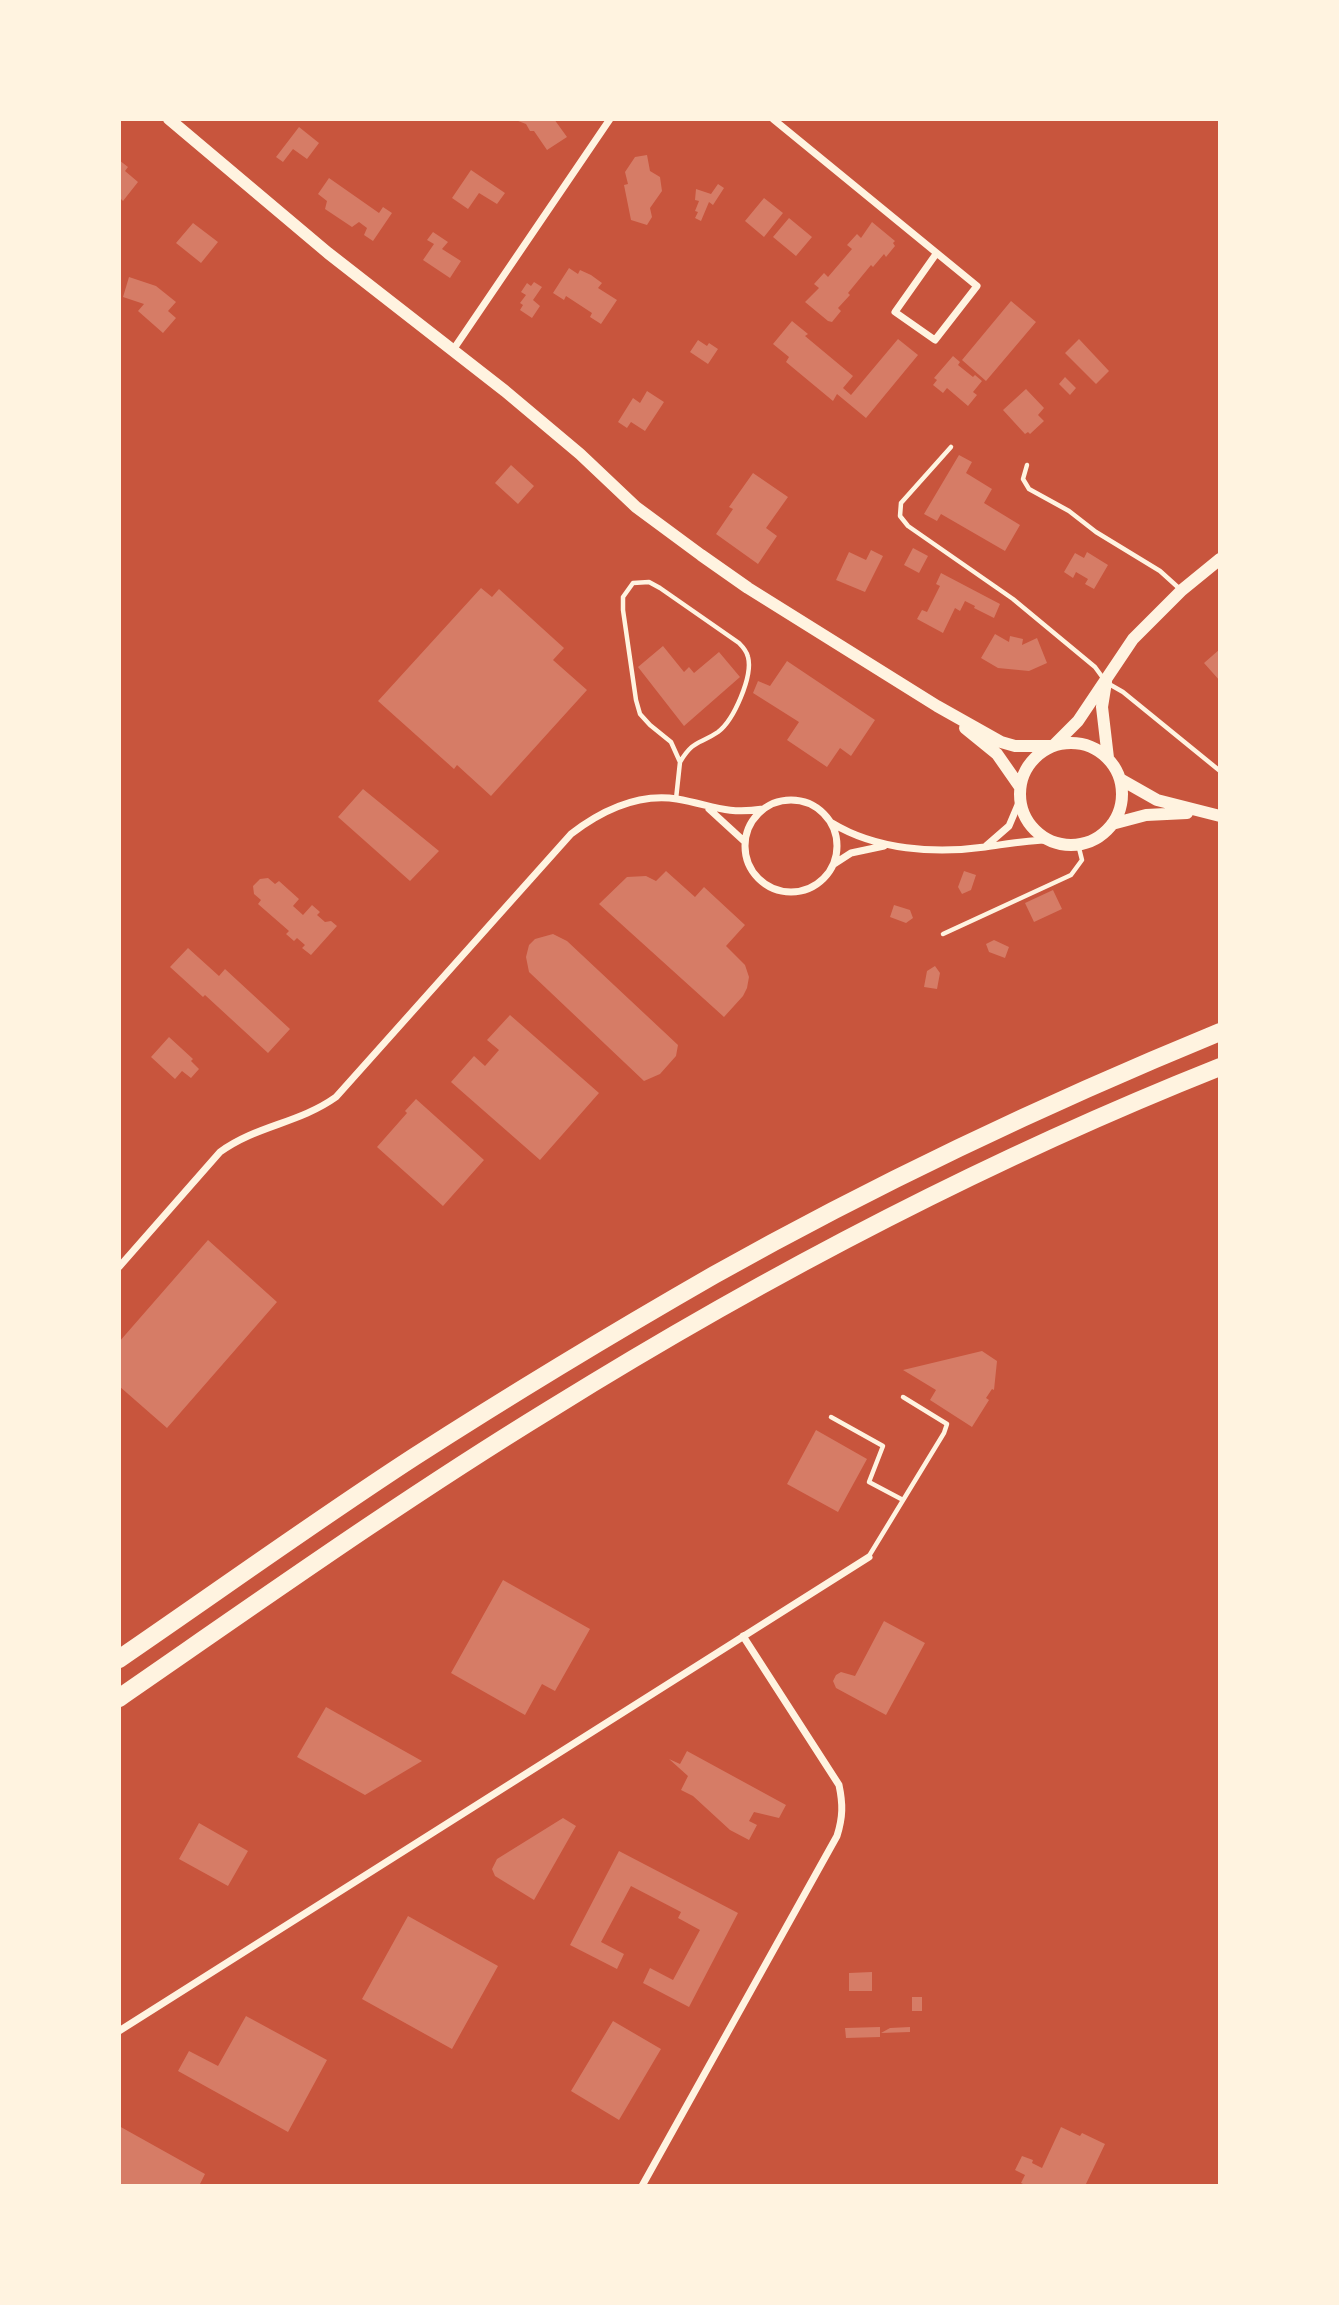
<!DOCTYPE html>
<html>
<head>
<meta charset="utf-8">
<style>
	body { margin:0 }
	#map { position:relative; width:1339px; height:2305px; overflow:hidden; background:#c8553d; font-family:"Varela Round",sans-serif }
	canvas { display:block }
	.frame { position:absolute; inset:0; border:121px solid #fff3e0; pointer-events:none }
</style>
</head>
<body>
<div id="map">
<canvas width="1339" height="2305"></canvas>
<div class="frame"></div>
</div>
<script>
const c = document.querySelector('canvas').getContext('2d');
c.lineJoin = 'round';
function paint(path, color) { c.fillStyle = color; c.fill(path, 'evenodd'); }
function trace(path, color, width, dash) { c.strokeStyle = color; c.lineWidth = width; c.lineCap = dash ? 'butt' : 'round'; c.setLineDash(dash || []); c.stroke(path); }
paint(new Path2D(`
	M513,119H554L567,137L547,150L534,131H530L526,124Z
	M299,127L319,143L307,159L293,149L283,162L276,157Z
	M647,155L650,171L660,177L662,191L650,208L652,217L647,225L631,220L624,185L628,184L625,172L635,157Z
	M119,160L128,167L125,171L138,182L123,201L119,197Z
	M471,170L505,193L497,204L479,193L468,209L452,198Z
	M329,178L379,213L383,207L392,213L373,241L364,235L367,228L359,222L352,227L325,209L327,201L318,194Z
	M718,184L724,188L713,205L709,202L701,221L695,218L698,212L695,211L699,201L695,200L696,189L711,194Z
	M764,198L783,213L764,237L745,221Z
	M789,218L812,237L796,256L773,237Z
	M872,222L895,241L893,243L895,246L886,257L884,254L873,267L871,265L848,293L850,295L838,308L841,311L832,322L828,321L805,302L819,288L814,284L824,273L828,277L852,249L847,245L857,234L861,238Z
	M193,223L218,242L201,263L176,243Z
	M433,232L448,242L442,249L461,261L450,278L423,260L434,244L427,240Z
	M569,268L578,274L580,270L591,275L602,283L598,288L617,300L601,324L590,317L592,313L566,296L564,300L553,293Z
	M129,277L156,286L176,302L168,311L176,318L163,333L138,311L144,304L123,297Z
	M534,282L542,287L533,300L540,306L532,318L520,310L523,305L520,303L526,295L521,292L527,283L531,286Z
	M1011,301L1036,322L986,381L962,360Z
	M792,321L808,334L805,336L853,376L843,388L851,395L898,339L918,355L866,418L837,394L833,401L786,362L789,357L773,344Z
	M1079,339L1109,371L1096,384L1065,353Z
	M698,340L707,346L709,343L718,349L708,364L690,352Z
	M953,356L960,362L958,365L973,377L975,375L982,381L973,392L977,395L968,406L947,388L943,393L933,385L937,380L934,378Z
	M1065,377L1076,388L1070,395L1059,384Z
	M1026,389L1044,408L1038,415L1044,421L1030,434L1028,432L1025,434L1003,410Z
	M647,391L664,402L645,431L631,422L627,428L618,422L633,398L640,403Z
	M959,455L972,462L966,473L992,489L984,503L1020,525L1005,551L941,514L937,521L924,514Z
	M511,465L534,486L518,504L495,483Z
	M753,473L788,497L766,528L777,536L758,564L716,534L733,509L729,507Z
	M913,548L928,556L919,573L904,565Z
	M871,550L883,556L865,592L836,580L849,552L866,560Z
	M1087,552L1108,565L1094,589L1085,584L1088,579L1076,572L1073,578L1064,572L1075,553L1084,558Z
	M941,573L1000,604L994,618L974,608L975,606L965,601L960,611L955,608L943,633L917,619L922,610L927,612L940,586L936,584Z
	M481,588L492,597L499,589L564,648L553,660L587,690L491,796L457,765L454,769L378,701Z
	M995,634L1009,642L1010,636L1023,639L1022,645L1037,638L1047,663L1029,671L998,668L981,658Z
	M663,646L684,672L689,667L694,673L719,652L740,677L684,726L638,667Z
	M1220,649V681L1204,663Z
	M787,661L875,720L851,756L840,748L827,767L787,740L799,722L753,693L758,681L770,686Z
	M363,789L439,851L410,881L338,817Z
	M666,871L695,897L704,887L745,925L726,946L745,965L749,977L747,988L743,996L724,1017L599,904L627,877L646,876L656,881Z
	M964,871L976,875L971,890L962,894L958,887Z
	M268,878L275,884L279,881L299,899L293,906L303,915L312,905L320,912L317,915L325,922L331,921L337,926L311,955L302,948L305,945L297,938L294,941L286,934L289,931L258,904L261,900L254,894L253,886L260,879Z
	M1053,890L1062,909L1034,922L1025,903Z
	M894,905L910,910L913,918L906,923L890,917Z
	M553,934L567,941L678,1045L676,1056L660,1074L644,1081L529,972L526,957L529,945L535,939Z
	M994,940L1009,947L1005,958L989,952L986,944Z
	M188,948L219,976L225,969L290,1029L268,1053L205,995L203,997L170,967Z
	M935,966L940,973L937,989L924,987L927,971Z
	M510,1015L599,1093L540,1160L451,1082L474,1056L485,1066L499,1050L487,1040Z
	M169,1037L193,1059L191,1061L199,1069L191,1078L182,1071L175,1079L151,1057Z
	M416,1099L484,1160L443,1206L377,1147L407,1113L405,1111Z
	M208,1240L277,1302L167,1428L119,1386V1342Z
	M982,1351L997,1361L994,1390L992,1389L986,1398L989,1400L972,1427L930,1400L936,1390L903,1370Z
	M816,1430L867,1459L838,1512L787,1484Z
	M503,1580L590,1629L555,1691L542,1684L525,1715L451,1673Z
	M884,1621L925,1643L886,1715L836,1688L833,1681L836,1675L841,1672L855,1676Z
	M326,1707L422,1761L365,1795L297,1757Z
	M687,1751L786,1805L779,1818L754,1812L749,1821L757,1825L749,1840L730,1830L693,1796L681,1790L688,1776L669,1759L680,1764Z
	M563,1818L576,1826L534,1900L495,1876L492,1869L497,1859Z
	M199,1823L248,1851L228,1886L179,1859Z
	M619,1851L738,1913L689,2007L643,1983L650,1968L673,1980L700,1930L678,1918L681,1912L631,1886L601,1942L624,1954L617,1969L570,1945Z
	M408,1916L498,1966L452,2049L362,1999Z
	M872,1972V1991H849V1973Z
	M912,1997H922V2011H912Z
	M246,2016L327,2060L288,2132L178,2071L189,2051L218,2066Z
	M613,2021L661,2049L619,2120L571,2091Z
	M880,2027V2037L846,2038L845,2028Z
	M910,2027V2032L881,2033L890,2028Z
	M119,2126L205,2174L199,2186H119Z
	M1061,2127L1080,2136L1082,2133L1105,2144L1085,2186H1027L1021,2183L1025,2175L1015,2170L1022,2156L1033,2160L1032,2163L1042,2168Z`), '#d67c66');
trace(new Path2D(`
	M951,447L901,503L900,516L908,526L1013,599L1095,667L1103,678
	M1027,465L1023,479L1029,489L1069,511L1096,532L1160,571L1181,590
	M1109,684L1123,692L1220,771
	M676,799L680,762L671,742L650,725L640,714L636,700L623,610V597L633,583L649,582L660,588L739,643C743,647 747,652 748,657C753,676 734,720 718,732C699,745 694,739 680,762
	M943,934L1071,875L1082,860L1078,844
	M831,1417L883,1446L869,1482L903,1500
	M869,1556L944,1433L947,1424L903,1397`), '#fff3e0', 4.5);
trace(new Path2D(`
	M773,119L977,286L935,340L895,312L936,254
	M453,350L610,119
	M745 846a46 46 0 1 1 92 0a46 46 0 1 1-92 0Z
	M709,809L745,842
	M832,823C876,850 935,854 985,847C1007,844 1027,840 1050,840
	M986,846L1009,826L1020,800
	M834,864L851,853L884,846
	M119,1267L220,1152C257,1125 298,1124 336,1097L571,834C601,811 638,793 677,799C712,805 725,815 763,809
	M119,2031L869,1557
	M642,2186L837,1836C843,1817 843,1804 839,1785L743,1636`), '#fff3e0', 7);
trace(new Path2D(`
	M169,119L328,253L505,391L580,454L636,507L701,555L748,588L937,706L1001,742L1015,746H1051
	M1106,682L1102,707L1108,758
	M965,728L997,754L1020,787
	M1020 794a51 51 0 1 1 102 0a51 51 0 1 1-102 0Z
	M1054,745L1078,721L1133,639L1182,590L1220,559
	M1120,779L1157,800L1220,816
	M1112,824L1146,815L1187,813`), '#fff3e0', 12);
trace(new Path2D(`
	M119,1659C217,1592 314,1522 414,1457C512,1394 613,1333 714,1275C878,1183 1047,1103 1220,1032
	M119,1698C261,1600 402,1500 549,1410C763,1277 986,1160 1220,1067`), '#fff3e0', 18);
</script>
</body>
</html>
